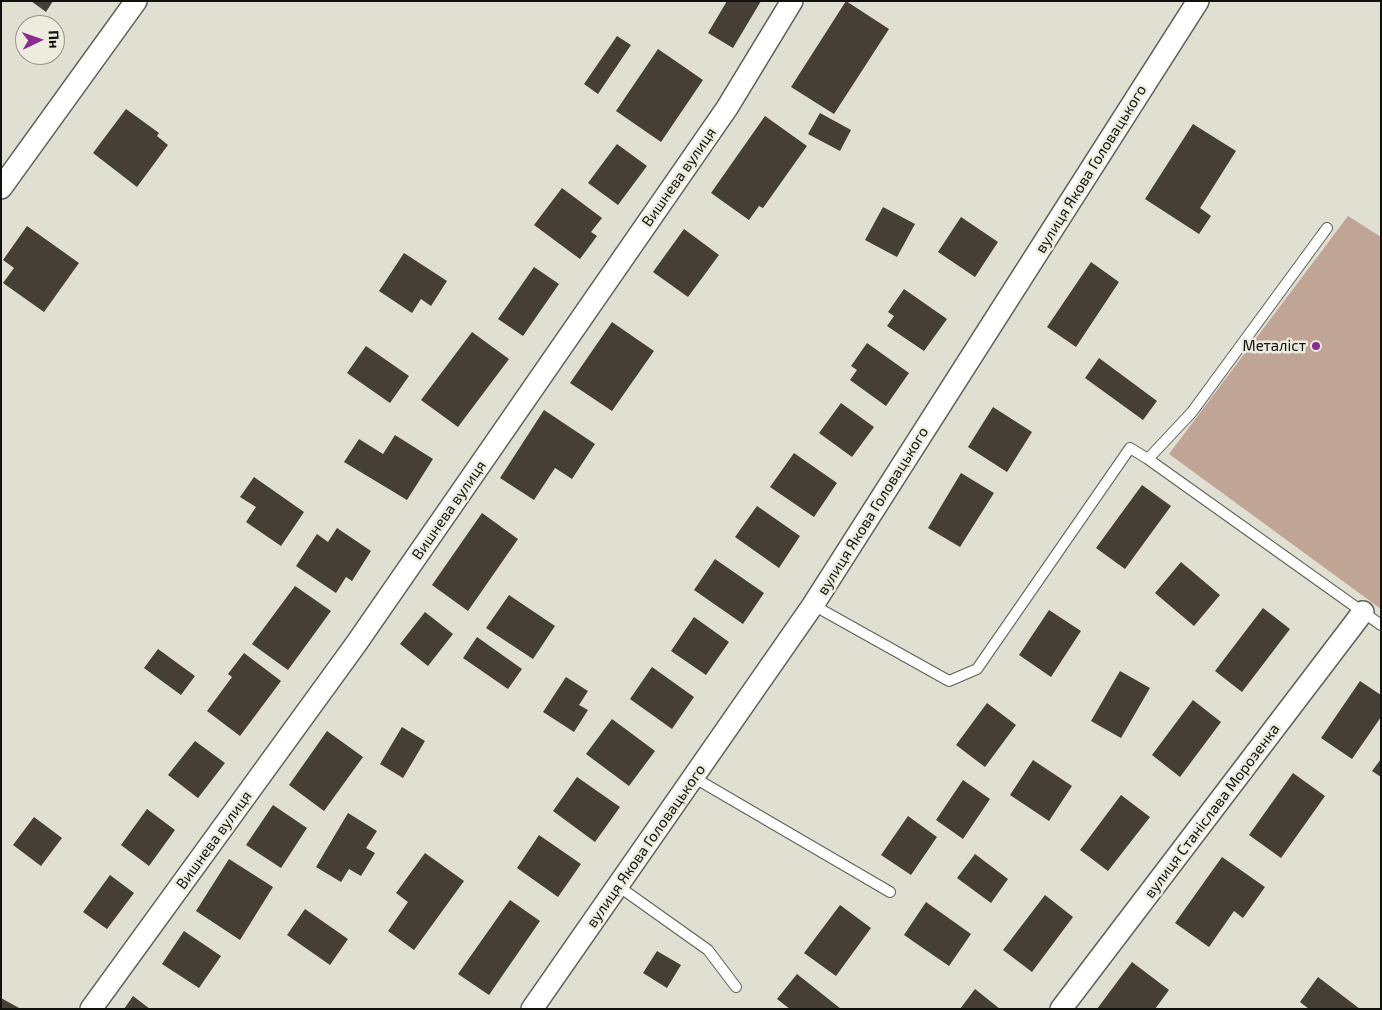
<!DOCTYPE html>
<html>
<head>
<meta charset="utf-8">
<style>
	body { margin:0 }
	#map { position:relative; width:1382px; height:1010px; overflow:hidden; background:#dfdfd2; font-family:"Exo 2",sans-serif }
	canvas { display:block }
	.frame { position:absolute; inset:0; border:2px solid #11110d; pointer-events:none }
	.north { position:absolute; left:15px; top:15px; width:50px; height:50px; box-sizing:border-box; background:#ececdf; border:1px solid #94948b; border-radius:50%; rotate:87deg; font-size:14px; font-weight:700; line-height:20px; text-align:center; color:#11110d }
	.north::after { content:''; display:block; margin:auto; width:18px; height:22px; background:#8b2a92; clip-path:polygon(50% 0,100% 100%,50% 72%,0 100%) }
</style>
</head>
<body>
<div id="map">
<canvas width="1382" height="1010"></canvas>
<div class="frame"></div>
<div class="north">Пн</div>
</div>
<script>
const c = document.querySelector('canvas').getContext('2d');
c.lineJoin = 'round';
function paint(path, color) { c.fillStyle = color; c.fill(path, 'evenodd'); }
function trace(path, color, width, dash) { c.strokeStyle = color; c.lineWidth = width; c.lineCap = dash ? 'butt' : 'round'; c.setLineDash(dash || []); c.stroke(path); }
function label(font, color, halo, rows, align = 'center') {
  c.font = font + ' "Exo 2",sans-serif'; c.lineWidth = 5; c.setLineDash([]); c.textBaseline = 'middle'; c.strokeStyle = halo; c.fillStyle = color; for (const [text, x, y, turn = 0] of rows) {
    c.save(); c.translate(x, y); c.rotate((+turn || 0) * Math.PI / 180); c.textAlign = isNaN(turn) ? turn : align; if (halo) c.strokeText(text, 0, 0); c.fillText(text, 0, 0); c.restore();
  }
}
paint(new Path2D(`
	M1348,216L1381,237V609L1169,454Z`), '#c0a596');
paint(new Path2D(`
	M31,1H53L46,12Z
	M727,1H761L733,48L708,33Z
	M846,1L889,29L834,114L791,87Z
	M617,36L631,45L598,94L584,84Z
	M658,49L703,80L661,142L616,111Z
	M126,109L159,133L157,136L168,145L137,187L93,153Z
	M820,113L851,130L840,151L808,134Z
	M765,116L807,146L763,208L759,206L749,220L711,193Z
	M1193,124L1236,151L1200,208L1211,216L1199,234L1145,199Z
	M617,144L647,166L618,205L588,183Z
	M562,188L602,218L591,232L597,236L580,259L534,225Z
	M883,207L915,224L897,257L865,240Z
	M961,217L998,242L975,277L938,252Z
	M27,226L79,263L44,312L3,283L14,268L3,260Z
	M684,229L719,255L688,297L653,272Z
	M404,253L447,281L431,306L421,299L412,313L379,291Z
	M1091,262L1119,282L1076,347L1047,327Z
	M534,267L559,284L523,336L498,319Z
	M904,289L947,319L924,351L887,326L894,316L888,312Z
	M612,322L654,351L612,411L570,383Z
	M472,332L509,359L458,427L421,400Z
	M867,343L909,373L886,406L850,380L857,370L851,366Z
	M366,346L409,376L390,403L347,373Z
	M1099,358L1157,401L1143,420L1085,378Z
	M841,403L874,427L852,457L819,433Z
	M993,407L1032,432L1007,472L968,447Z
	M544,410L595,444L572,479L555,468L534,500L500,478Z
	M395,435L433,459L407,500L344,462L359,439L383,454Z
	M794,453L837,483L814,517L770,487Z
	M961,473L994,493L960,547L928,528Z
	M254,477L304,512L281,546L246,522L256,507L240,497Z
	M1142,485L1171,506L1125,569L1096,548Z
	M757,506L800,536L779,568L735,537Z
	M482,513L518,539L468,611L432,585Z
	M337,528L371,551L352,581L346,577L336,593L296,566L317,534L328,542Z
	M715,559L764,593L743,624L694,590Z
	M1181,562L1220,595L1194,626L1155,593Z
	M295,586L331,611L288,670L252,644Z
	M509,595L555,626L533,659L486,628Z
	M1263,608L1290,629L1242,692L1215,671Z
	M1049,610L1081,631L1051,677L1019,655Z
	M425,612L453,634L428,666L400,644Z
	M694,617L729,642L706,675L671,651Z
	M477,637L522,669L508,689L463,658Z
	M158,649L195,676L181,695L144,668Z
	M244,653L281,681L240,736L207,711L232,677L228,674Z
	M652,667L694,697L672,729L630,699Z
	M1120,671L1150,688L1121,738L1091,721Z
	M566,677L588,691L579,705L588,710L574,732L543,712Z
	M1360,681L1381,695V717L1352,759L1321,738Z
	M1193,700L1221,722L1180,777L1152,755Z
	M987,703L1016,725L985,767L956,745Z
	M612,719L655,751L629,786L586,754Z
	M402,727L425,741L403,778L380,764Z
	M327,731L363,757L324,811L289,785Z
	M195,741L225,763L198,798L168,775Z
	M1381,759V777L1372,771Z
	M1033,760L1072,786L1049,821L1010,795Z
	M1293,773L1325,796L1281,858L1249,835Z
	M577,777L620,807L595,842L553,811Z
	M963,780L990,799L963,839L936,820Z
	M1121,795L1150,817L1108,871L1080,850Z
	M273,805L307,828L281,868L246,845Z
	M147,809L175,830L149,866L121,845Z
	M348,813L377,831L366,848L375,853L361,876L349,869L341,882L316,867Z
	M908,816L937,837L911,875L881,855Z
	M34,817L62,838L41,866L13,845Z
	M539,835L581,864L558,897L517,868Z
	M425,853L464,881L414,950L388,931L408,902L396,893Z
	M975,854L1008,879L991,903L957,878Z
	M1222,857L1265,887L1243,918L1234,911L1209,947L1175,923Z
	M229,859L273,887L240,940L196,911Z
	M110,875L134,893L107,929L83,912Z
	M1045,895L1073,917L1032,972L1003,950Z
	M510,900L540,921L489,995L458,974Z
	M926,902L971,934L949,966L904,935Z
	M840,905L871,928L836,976L804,953Z
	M305,909L348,939L330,965L287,935Z
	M184,931L221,956L199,988L162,964Z
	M657,951L681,965L667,988L643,973Z
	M1132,962L1169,990L1155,1009H1097Z
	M797,974L841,1009H790L777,999Z
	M1318,977L1360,1009H1309L1300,1002Z
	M975,989L1000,1009H960Z
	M133,996L150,1009H124Z
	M1,998L21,1009H1Z`), '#453f36');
const service = new Path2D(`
	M1327,228L1192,412L1148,459L1381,625
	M813,605L949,681L977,669L1130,448L1148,459
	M693,777L890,892
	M618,886L708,950L736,987`);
const minor = new Path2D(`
	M1,188L136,1
	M91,1009L356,644L727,108L792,1
	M532,1009L813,605L1198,1
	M1061,1009L1363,612`);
trace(service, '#5e5e53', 12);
trace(minor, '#5e5e53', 24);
trace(service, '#fff', 10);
trace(minor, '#fff', 21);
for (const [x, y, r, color] of [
	[1316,346,5,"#8b2a92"]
]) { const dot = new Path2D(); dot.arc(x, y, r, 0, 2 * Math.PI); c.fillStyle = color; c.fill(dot); trace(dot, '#ececdf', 2); }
label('15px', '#11110d', '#ececdf', [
	["вулиця Якова Головацького",1091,169,-58],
	["Вишнева вулиця",679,177,-55],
	["Вишнева вулиця",449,510,-55],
	["вулиця Якова Головацького",873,511,-58],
	["вулиця Станіслава Морозенка",1212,811,-53],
	["Вишнева вулиця",214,840,-54],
	["вулиця Якова Головацького",646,846,-55]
]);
label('15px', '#11110d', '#ececdf', [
	["Металіст",1306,346]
], 'right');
</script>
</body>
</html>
